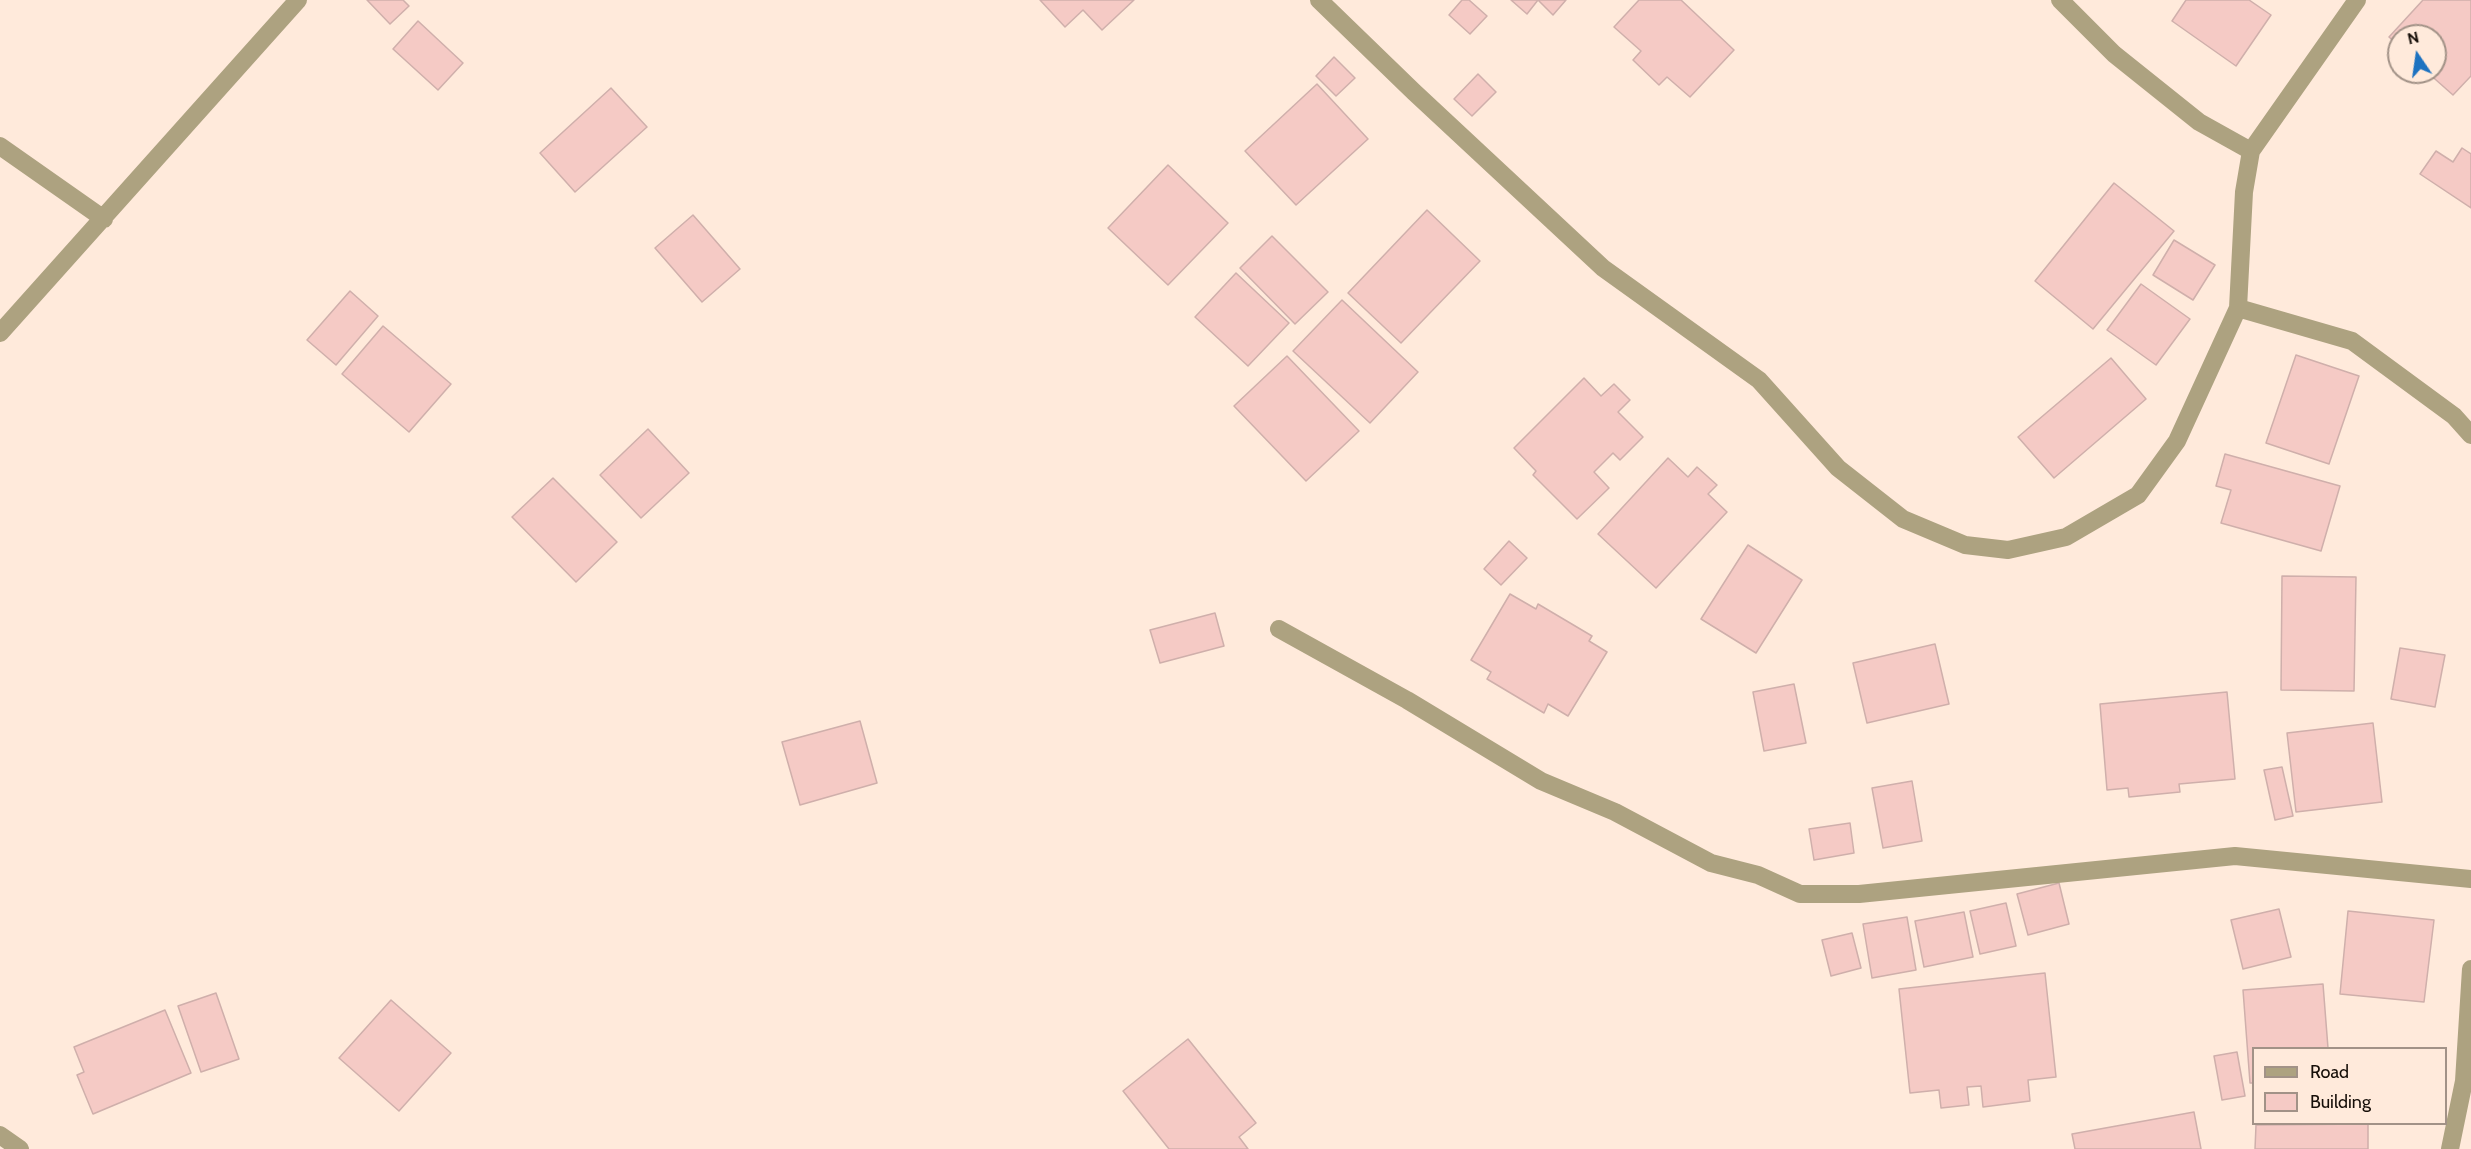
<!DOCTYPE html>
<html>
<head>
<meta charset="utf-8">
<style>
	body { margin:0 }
	#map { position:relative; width:2471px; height:1149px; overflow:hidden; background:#ffeadb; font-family:Cabin,sans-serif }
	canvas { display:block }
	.legend { position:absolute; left:2252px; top:1047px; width:195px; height:78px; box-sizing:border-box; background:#ffeadb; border:2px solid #a29287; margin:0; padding:8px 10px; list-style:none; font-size:18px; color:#160e08 }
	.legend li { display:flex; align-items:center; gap:12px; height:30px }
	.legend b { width:30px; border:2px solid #a29287 }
	.north { position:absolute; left:2387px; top:24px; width:60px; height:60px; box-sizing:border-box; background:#ffeadb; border:2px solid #a29287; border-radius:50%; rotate:347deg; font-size:16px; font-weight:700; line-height:24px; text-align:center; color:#160e08 }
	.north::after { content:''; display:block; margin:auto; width:21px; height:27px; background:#1d72c0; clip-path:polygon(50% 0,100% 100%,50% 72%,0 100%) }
</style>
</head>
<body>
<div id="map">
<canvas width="2471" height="1149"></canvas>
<ul class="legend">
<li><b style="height:8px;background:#ada280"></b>Road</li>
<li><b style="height:16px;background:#f5cac5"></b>Building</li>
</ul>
<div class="north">N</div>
</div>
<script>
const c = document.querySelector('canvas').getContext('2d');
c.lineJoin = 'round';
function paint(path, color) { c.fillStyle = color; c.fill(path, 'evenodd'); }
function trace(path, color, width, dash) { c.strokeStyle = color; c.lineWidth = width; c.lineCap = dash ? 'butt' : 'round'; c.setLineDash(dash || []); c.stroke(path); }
const building = new Path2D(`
	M367,0H403L409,6L390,24Z
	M1040,0H1134L1102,30L1083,10L1065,27Z
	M1462,0H1469L1487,16L1470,34L1449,15Z
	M1511,0H1566L1553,15L1538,0L1527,14Z
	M1639,0H1681L1734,50L1690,97L1667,77L1659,85L1633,60L1641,51L1614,27Z
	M2186,0H2249L2271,15L2236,66L2172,21Z
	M2423,0H2471V76L2453,95L2427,72H2435V36H2399V46L2389,37Z
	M418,21L463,63L438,90L393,49Z
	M1334,57L1355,78L1336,96L1316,76Z
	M1478,74L1496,92L1472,116L1454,99Z
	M1317,84L1368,139L1296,205L1245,151Z
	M611,88L647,127L575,192L540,153Z
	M2462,148L2471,154V208L2420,174L2436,151L2453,162Z
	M1168,165L1228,223L1168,285L1108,228Z
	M2114,183L2174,231L2093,329L2035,281Z
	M1427,210L1480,261L1401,343L1348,293Z
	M693,215L740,269L702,302L655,248Z
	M1272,236L1328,292L1295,324L1240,268Z
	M2174,240L2215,265L2193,300L2153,275Z
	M1236,273L1289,323L1248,366L1195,317Z
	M2141,284L2190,319L2156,365L2107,330Z
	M350,291L378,316L336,365L307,340Z
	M1342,300L1418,372L1370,423L1293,351Z
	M383,326L451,384L409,432L342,374Z
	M2296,355L2359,376L2329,464L2266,443Z
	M1287,356L1359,431L1306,481L1234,406Z
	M2111,358L2146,399L2054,478L2018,437Z
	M1584,378L1601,396L1614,384L1630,400L1618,412L1643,437L1620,460L1613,453L1594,472L1609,488L1577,519L1533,475L1536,471L1514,448Z
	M648,429L689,473L641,518L600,475Z
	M2225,454L2340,486L2321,551L2221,523L2231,490L2216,486Z
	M1668,458L1688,477L1697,467L1717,485L1708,494L1727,512L1656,588L1598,534Z
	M553,478L617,542L576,582L512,517Z
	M1509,541L1527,558L1501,585L1484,569Z
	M1748,545L1802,580L1756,653L1701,619Z
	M2282,576L2356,577L2354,691L2281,690Z
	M1510,594L1536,609L1538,604L1592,636L1589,641L1607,652L1568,716L1548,704L1544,713L1487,679L1491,672L1471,660Z
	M1215,613L1224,646L1160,663L1150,630Z
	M1935,644L1949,704L1867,723L1853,663Z
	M2400,648L2445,655L2435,707L2391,699Z
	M1794,684L1806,743L1764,751L1753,692Z
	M2227,692L2235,779L2179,784L2180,792L2129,797L2128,788L2107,790L2100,704Z
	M860,721L877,783L800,805L782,742Z
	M2373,723L2382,802L2296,812L2287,733Z
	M2282,767L2293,816L2275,820L2264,770Z
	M1912,781L1922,841L1883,848L1872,788Z
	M1850,823L1854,853L1814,860L1809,829Z
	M2059,883L2069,924L2028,935L2017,894Z
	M2006,903L2016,946L1980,954L1970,911Z
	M2279,909L2291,957L2243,969L2231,920Z
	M2348,911L2434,920L2424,1002L2340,994Z
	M1964,912L1973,957L1924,967L1915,921Z
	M1907,917L1916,970L1872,978L1863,924Z
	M1852,933L1861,968L1831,976L1822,940Z
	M2045,973L2056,1077L2028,1080L2030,1101L1983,1107L1981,1086L1967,1087L1969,1105L1941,1108L1939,1090L1910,1093L1899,989Z
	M2323,984L2328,1048H2254V1083H2250L2243,990Z
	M216,993L239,1059L201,1072L178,1006Z
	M391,1000L451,1053L399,1111L339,1058Z
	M165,1010L191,1073L93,1114L77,1075L84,1072L74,1047Z
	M1188,1039L1256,1123L1239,1137L1248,1149H1169L1123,1091Z
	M2237,1052L2245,1096L2222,1100L2214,1056Z
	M2194,1112L2201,1149H2075L2072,1134Z
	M2368,1124V1149H2255L2256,1125Z`);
paint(building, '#f5cac5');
trace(building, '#cfafab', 1.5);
trace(new Path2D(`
	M1319,0L1414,92L1603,268L1759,380L1838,468L1903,519L1965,545L2008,550L2066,537L2138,495L2177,441L2238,308L2244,192L2251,151L2357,0
	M2060,0L2114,54L2199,122L2251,151
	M0,146L104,219
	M2238,308L2352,341L2454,416L2471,435
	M0,333L298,0
	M1279,629L1407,700L1541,781L1615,812L1711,863L1758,875L1800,894H1859L2235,856L2471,879
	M0,1135L20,1149
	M2450,1149L2464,1081L2471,969`), '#ada280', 18);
</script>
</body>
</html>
